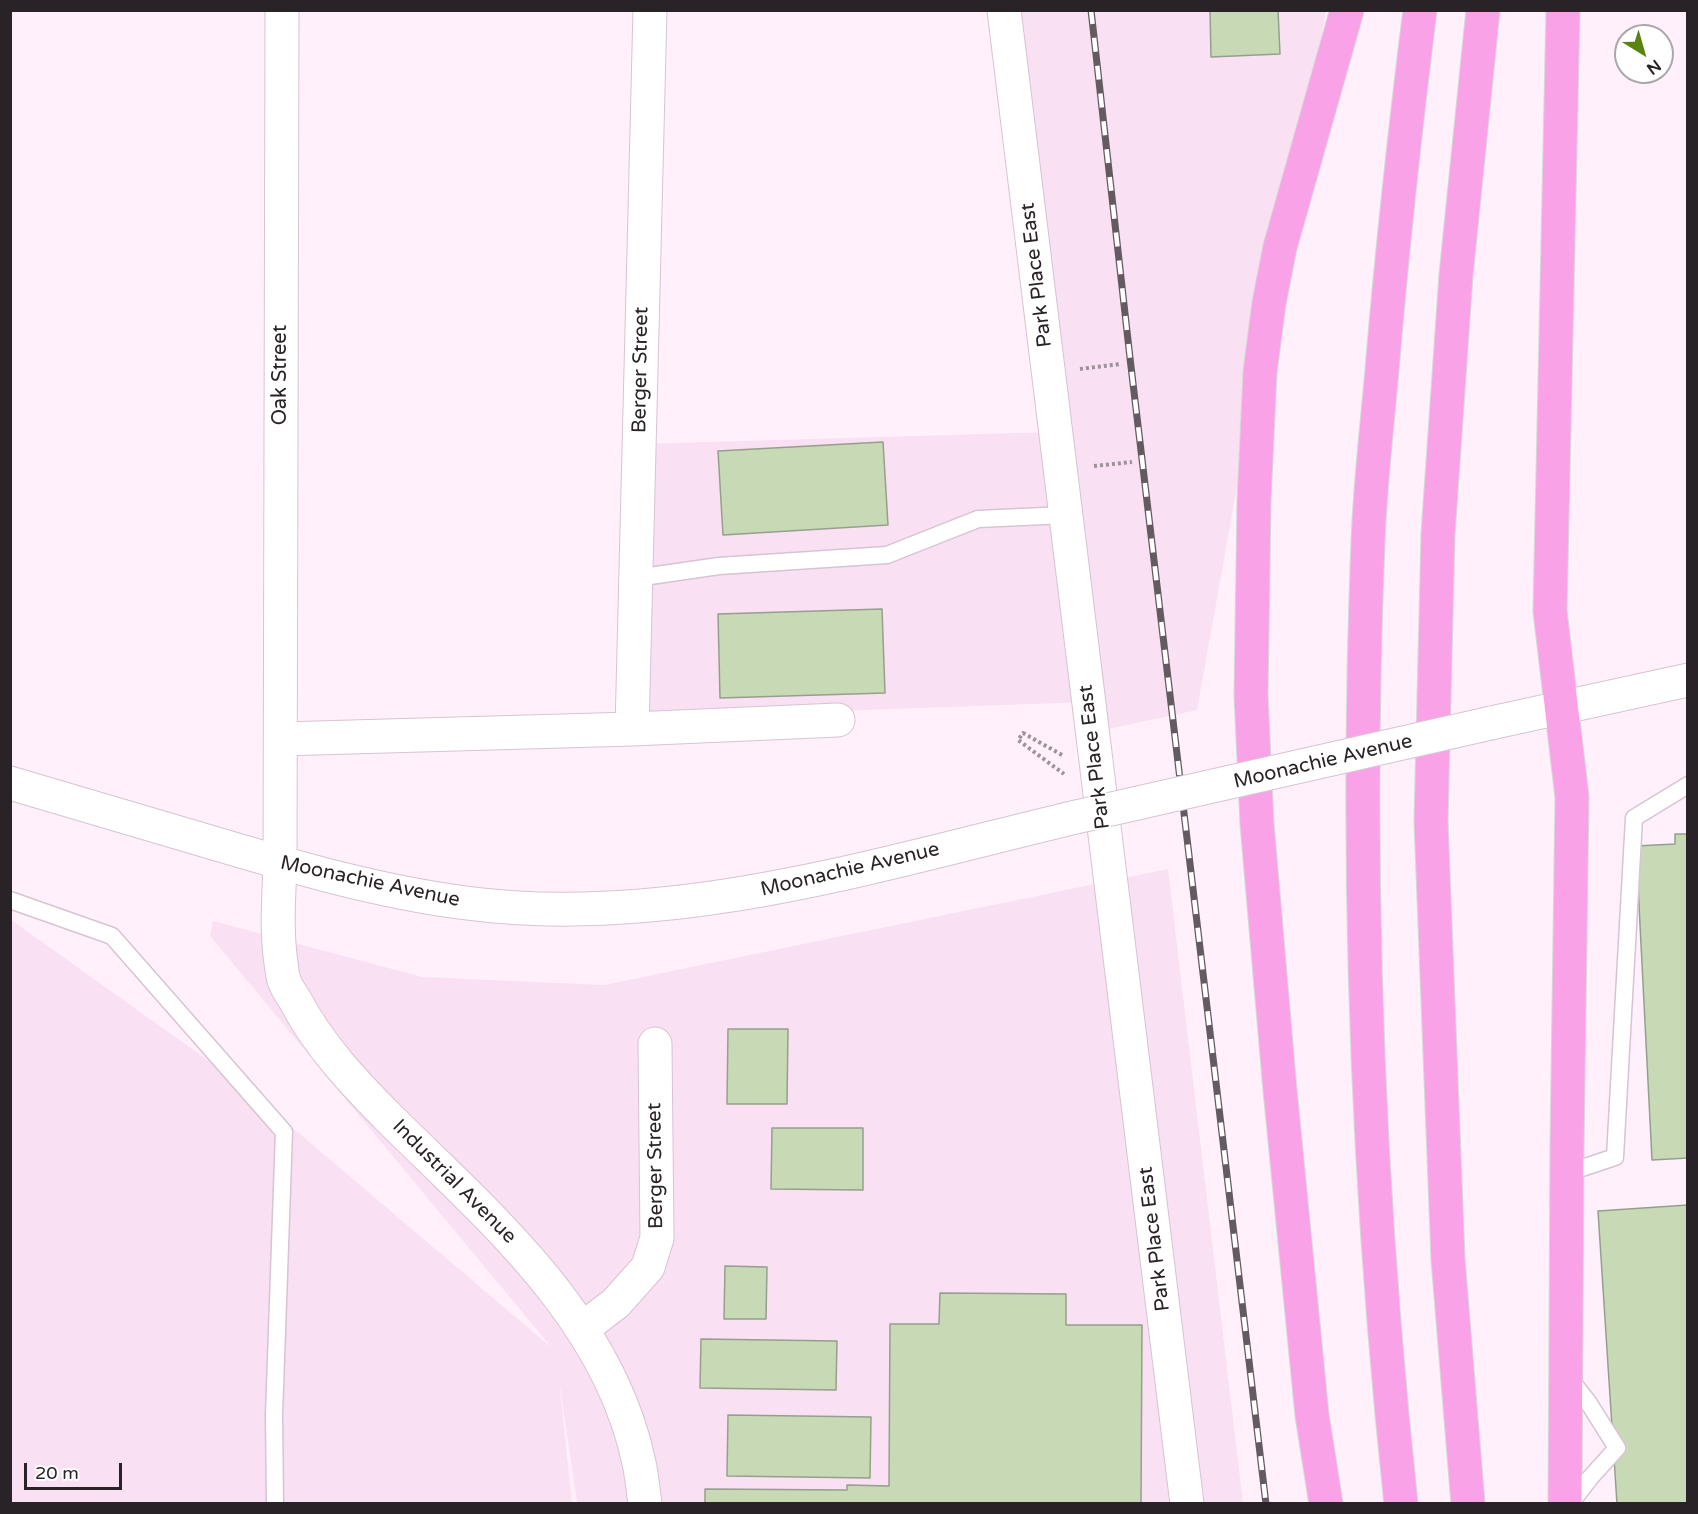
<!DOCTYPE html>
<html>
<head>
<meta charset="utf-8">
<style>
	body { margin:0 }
	#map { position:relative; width:1698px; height:1514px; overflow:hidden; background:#fff0fb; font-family:"Varela Round",sans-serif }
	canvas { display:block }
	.frame { position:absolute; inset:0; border:12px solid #292328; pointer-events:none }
	.north { position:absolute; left:1614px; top:24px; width:60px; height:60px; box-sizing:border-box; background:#fff; border:2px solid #a9a7a9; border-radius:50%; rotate:143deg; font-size:16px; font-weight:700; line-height:24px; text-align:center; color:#292328 }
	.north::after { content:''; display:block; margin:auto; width:21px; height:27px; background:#59840f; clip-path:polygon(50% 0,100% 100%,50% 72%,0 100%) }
	.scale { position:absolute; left:24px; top:1463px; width:98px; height:27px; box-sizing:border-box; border:3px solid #292328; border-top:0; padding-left:8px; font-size:18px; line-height:21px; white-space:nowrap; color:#292328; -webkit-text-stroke:4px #fff; paint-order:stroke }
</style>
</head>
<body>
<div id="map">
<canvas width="1698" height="1514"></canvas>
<div class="frame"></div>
<div class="north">N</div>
<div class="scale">20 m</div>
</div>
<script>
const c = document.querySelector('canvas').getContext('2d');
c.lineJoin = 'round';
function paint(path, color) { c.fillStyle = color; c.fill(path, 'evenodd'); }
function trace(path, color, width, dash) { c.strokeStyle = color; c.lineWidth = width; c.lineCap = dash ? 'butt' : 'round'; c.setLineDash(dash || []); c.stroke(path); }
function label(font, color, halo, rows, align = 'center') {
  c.font = font + ' "Varela Round",sans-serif'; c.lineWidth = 4.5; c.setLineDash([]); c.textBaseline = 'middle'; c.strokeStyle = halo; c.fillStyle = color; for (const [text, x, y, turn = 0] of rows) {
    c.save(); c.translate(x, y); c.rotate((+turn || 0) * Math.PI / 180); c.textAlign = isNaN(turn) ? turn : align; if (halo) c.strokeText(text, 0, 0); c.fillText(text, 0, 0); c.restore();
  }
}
paint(new Path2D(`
	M1006,11H1326L1280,247L1197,710L1094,732L1090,702L638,718L640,444L1053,432Z
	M1168,869L1243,1503H577L559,1380L572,1503H11L10,919L241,1084L552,1348L210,936L213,921L422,977L604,985Z`), '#fae0f3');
const building = new Path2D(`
	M1210,10H1278L1280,54L1211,57Z
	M883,442L888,525L723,535L718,451Z
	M882,609L885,693L720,698L718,614Z
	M1675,834H1688V1158L1652,1160L1636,846L1675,844Z
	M728,1029H788L787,1104H727Z
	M772,1128H863V1190L771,1189Z
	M1688,1205V1504H1617L1598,1211Z
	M725,1266L767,1267L766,1319H724Z
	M940,1293L1066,1294V1325H1142L1141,1504H705V1489L847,1490V1485L889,1486L890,1324H939Z
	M701,1339L837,1341L836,1390L700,1388Z
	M728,1415L871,1417L870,1478L727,1476Z`);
paint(building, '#c7dab5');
trace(building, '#969f8d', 1.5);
const service = new Path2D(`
	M636,578L719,566L887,555L978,519L1066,515
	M10,900L112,936L284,1132L274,1415L275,1504
	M1567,1173L1615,1157L1634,818L1688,785
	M1569,1378L1588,1402L1617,1448L1590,1478L1570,1504`);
const minor = new Path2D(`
	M1004,10L1187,1504
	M632,729L650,10
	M281,739L632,729L838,720
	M280,863L282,10
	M582,1329L616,1303L648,1267L657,1238L655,1044`);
const tertiary = new Path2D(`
	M280,863C279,897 276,929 281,963C282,968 282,975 284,980C286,987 291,994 295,1000C319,1046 355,1084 391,1120C491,1219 609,1318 639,1463C642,1476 643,1490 645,1504`);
const secondary = new Path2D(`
	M1491,723L1688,680
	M10,783C77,803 144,823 210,842C294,867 379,892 466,903C670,930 879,864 1076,817`);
const trunk = new Path2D(`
	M1563,10L1550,611L1572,797L1567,1148L1565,1504
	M1326,1504L1312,1415L1280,1090L1257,824L1251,695L1254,501L1260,372L1269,303L1280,247L1347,10
	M1401,1504C1367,1185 1355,862 1368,542C1370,485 1377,427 1382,370C1392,250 1405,130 1420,10
	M1468,1504L1448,1259L1431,821L1438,534L1456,275L1483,10`);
trace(service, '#d7c4d2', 19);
trace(minor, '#d7c4d2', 35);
trace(tertiary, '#d7c4d2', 35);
trace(secondary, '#d7c4d2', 35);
trace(trunk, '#d8d7d8', 35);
trace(new Path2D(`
	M1080,369L1120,364
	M1094,466L1132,462
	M1062,755L1023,733L1018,740L1064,774`), '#9d929a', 4, [3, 3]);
trace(service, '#fff', 16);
trace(minor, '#fff', 33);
trace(tertiary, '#fff', 33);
trace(secondary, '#fff', 33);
trace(trunk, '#faa2e8', 33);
const rail = new Path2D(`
	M1091,10L1130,358L1266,1504`);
trace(rail, '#645b62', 7);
trace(rail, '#fff', 4.5, [14]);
const secondaryBridge = new Path2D(`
	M1076,817L1491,723`);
trace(secondaryBridge, '#d7c4d2', 35, []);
trace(secondaryBridge, '#fff', 33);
label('20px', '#292328', '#fff', [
	["Park Place East",1037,275,-97],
	["Berger Street",641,370,-89],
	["Oak Street",281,375,-90],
	["Park Place East",1095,757,-97],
	["Moonachie Avenue",1323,762,-13],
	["Moonachie Avenue",850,870,-13],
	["Moonachie Avenue",370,882,12],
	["Berger Street",656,1166,-91],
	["Industrial Avenue",454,1182,45],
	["Park Place East",1155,1239,-97]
]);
</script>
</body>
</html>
